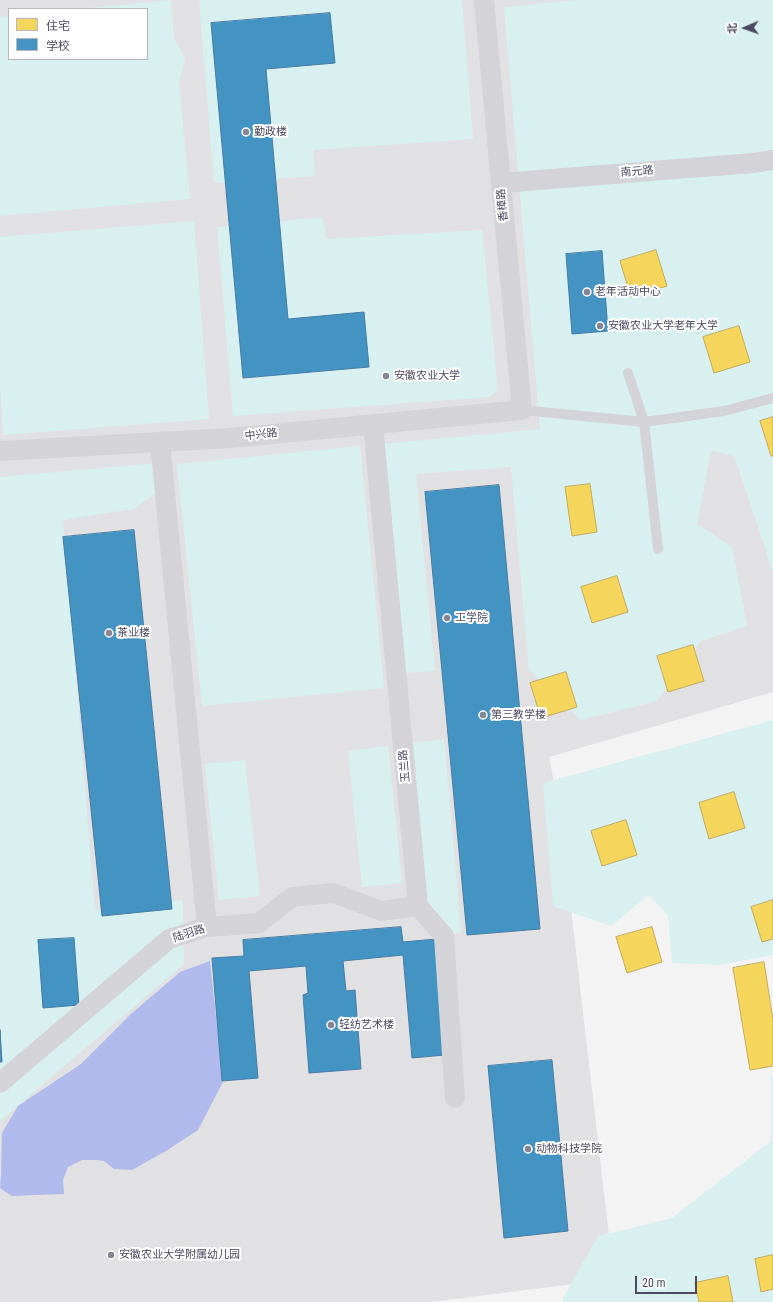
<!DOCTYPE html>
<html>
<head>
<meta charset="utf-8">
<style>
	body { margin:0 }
	#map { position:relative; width:773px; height:1302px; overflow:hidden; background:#f3f3f3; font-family:"Roboto Condensed","Noto Sans SC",sans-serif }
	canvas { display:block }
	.legend { position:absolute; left:8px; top:8px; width:140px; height:52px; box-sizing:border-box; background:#fff; border:1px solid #b7b7bf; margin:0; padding:5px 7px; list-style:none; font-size:12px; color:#4c4a5f }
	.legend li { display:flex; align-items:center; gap:8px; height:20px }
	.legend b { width:20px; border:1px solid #b7b7bf }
	.north { position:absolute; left:725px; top:8px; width:40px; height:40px; -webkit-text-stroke:3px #fff; paint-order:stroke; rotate:268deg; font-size:11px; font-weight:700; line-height:16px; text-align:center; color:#4c4a5f }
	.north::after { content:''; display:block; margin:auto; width:14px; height:18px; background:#4c4a5f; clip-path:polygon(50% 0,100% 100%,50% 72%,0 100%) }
	.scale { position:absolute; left:635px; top:1276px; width:62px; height:18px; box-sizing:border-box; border:2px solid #4c4a5f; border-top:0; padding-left:5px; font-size:12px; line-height:14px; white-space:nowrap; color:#4c4a5f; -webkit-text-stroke:3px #fff; paint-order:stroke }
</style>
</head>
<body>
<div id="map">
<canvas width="773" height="1302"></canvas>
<ul class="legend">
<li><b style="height:11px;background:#f6d55c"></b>住宅</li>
<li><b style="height:11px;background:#4393c3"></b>学校</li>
</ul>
<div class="north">北</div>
<div class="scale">20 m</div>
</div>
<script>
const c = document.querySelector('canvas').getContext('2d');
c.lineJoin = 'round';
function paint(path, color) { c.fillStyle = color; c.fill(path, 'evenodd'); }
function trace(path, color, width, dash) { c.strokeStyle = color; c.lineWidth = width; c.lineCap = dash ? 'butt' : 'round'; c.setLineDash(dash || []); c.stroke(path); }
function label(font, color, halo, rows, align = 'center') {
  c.font = font + ' "Roboto Condensed","Noto Sans SC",sans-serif'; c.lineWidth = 4; c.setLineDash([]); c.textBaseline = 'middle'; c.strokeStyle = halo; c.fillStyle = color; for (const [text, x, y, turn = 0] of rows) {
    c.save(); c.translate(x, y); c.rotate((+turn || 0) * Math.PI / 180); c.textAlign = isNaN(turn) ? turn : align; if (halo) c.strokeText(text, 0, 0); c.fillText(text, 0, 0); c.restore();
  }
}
paint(new Path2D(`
	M0,0H773V692L549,757L560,814L614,1279L431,1302H0ZM9,9H147V59H9Z`), '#e1e1e3');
paint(new Path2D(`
	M171,0L174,38L185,58L179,84L190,199L0,216V17L9,16V59H147V9H79Z
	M199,0H462L473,139L313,150L315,176L214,183Z
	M578,0H773V572L734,456L711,450L697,524L732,547L747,626L701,641L657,701L581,720L529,670L511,467L416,474L435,671L403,673L381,444L540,429L504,7Z
	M323,217L326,239L482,230L498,390L490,397L233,416L217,227Z
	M194,221L209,419L3,435L0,384V237Z
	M360,446L384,688L202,706L177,464Z
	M158,463L160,490L134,509L63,520L95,911L183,900L184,964L0,1121V477Z
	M773,720V955L719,965L672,963L668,916L649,895L611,926L553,906L543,783Z
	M444,739L461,933L449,934L427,905L412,743Z
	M388,746L402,883L362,887L348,751Z
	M245,760L260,896L219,900L205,764Z
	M771,1076H773V1302H563V1298L598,1236L672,1218L771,1141Z`), '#d9f0f0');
paint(new Path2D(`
	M210,961L223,1082L198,1130L166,1151L132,1170L114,1169L104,1161L96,1160H82L68,1167L63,1180L64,1194L12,1196L1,1189L0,1187L1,1175L2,1133L18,1106L81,1064L131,1014L180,972Z`), '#b0baec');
const homes = new Path2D(`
	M656,250L667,286L631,297L620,261Z
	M739,326L750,362L714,373L703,337Z
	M773,417V456H771L760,421Z
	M590,484L597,532L572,536L565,487Z
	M617,576L628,612L592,623L581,587Z
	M693,645L704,681L668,692L657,656Z
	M566,672L577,707L541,718L530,683Z
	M734,792L745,828L709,839L699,803Z
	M626,820L637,855L602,866L591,831Z
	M773,900V939L762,942L751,907Z
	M652,927L662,962L627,973L616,937Z
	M764,962L773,1020V1066L750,1070L733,968Z
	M773,1255V1289L761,1292L755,1259Z
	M728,1276L733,1302H699L695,1283Z`);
paint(homes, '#f6d55c');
trace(homes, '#c3ab5d', 1);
const schools = new Path2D(`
	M330,13L335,63L266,69L288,319L364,312L369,367L243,378L211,23Z
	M602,251L608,331L572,334L566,254Z
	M499,485L540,929L467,935L425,492Z
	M134,530L172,909L102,916L63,537Z
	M401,927L403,942L436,939L445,1055L412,1058L403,955L343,961L346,991L355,990L361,1069L309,1073L303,995L308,993L306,966L249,971L258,1078L222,1081L212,958L244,956L243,940Z
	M74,938L79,1005L43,1008L38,940Z
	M0,1030L2,1062H0Z
	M552,1060L568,1231L504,1238L488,1066Z`);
paint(schools, '#4393c3');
trace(schools, '#467da5', 1);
trace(new Path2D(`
	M628,373L644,422L658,549
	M522,410L644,422L724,411L773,398`), '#d4d4d8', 10);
trace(new Path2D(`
	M501,183L753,163L773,160
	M373,424L418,906L444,936L455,1098
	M160,442L207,927
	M0,451L230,438L522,410L484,0
	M0,1083L169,939L207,927L259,923L292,897L333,893L381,911L418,906`), '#d4d4d8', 20);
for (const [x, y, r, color] of [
	[246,132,4,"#868593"],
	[587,292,4,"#868593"],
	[600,326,4,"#868593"],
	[386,376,4,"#868593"],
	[447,618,4,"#868593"],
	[109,633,4,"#868593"],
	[483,715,4,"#868593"],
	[331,1025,4,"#868593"],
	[528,1149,4,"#868593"],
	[111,1255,4,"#868593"]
]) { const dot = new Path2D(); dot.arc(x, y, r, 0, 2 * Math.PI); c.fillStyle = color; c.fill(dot); trace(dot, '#fff', 1.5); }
label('11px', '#4c4a5f', '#fff', [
	["勤政楼",254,132],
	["老年活动中心",595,292],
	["安徽农业大学老年大学",608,326],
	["安徽农业大学",394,376],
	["工学院",455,618],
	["茶业楼",117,633],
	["第三教学楼",491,715],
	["轻纺艺术楼",339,1025],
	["动物科技学院",536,1149],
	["安徽农业大学附属幼儿园",119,1255]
], 'left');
label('11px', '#4c4a5f', '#fff', [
	["南元路",637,172,-4],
	["香樟路",503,205,-95],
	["中兴路",261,435,-6],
	["玉兰路",405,766,-95],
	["陆羽路",189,934,-18]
]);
</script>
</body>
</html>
